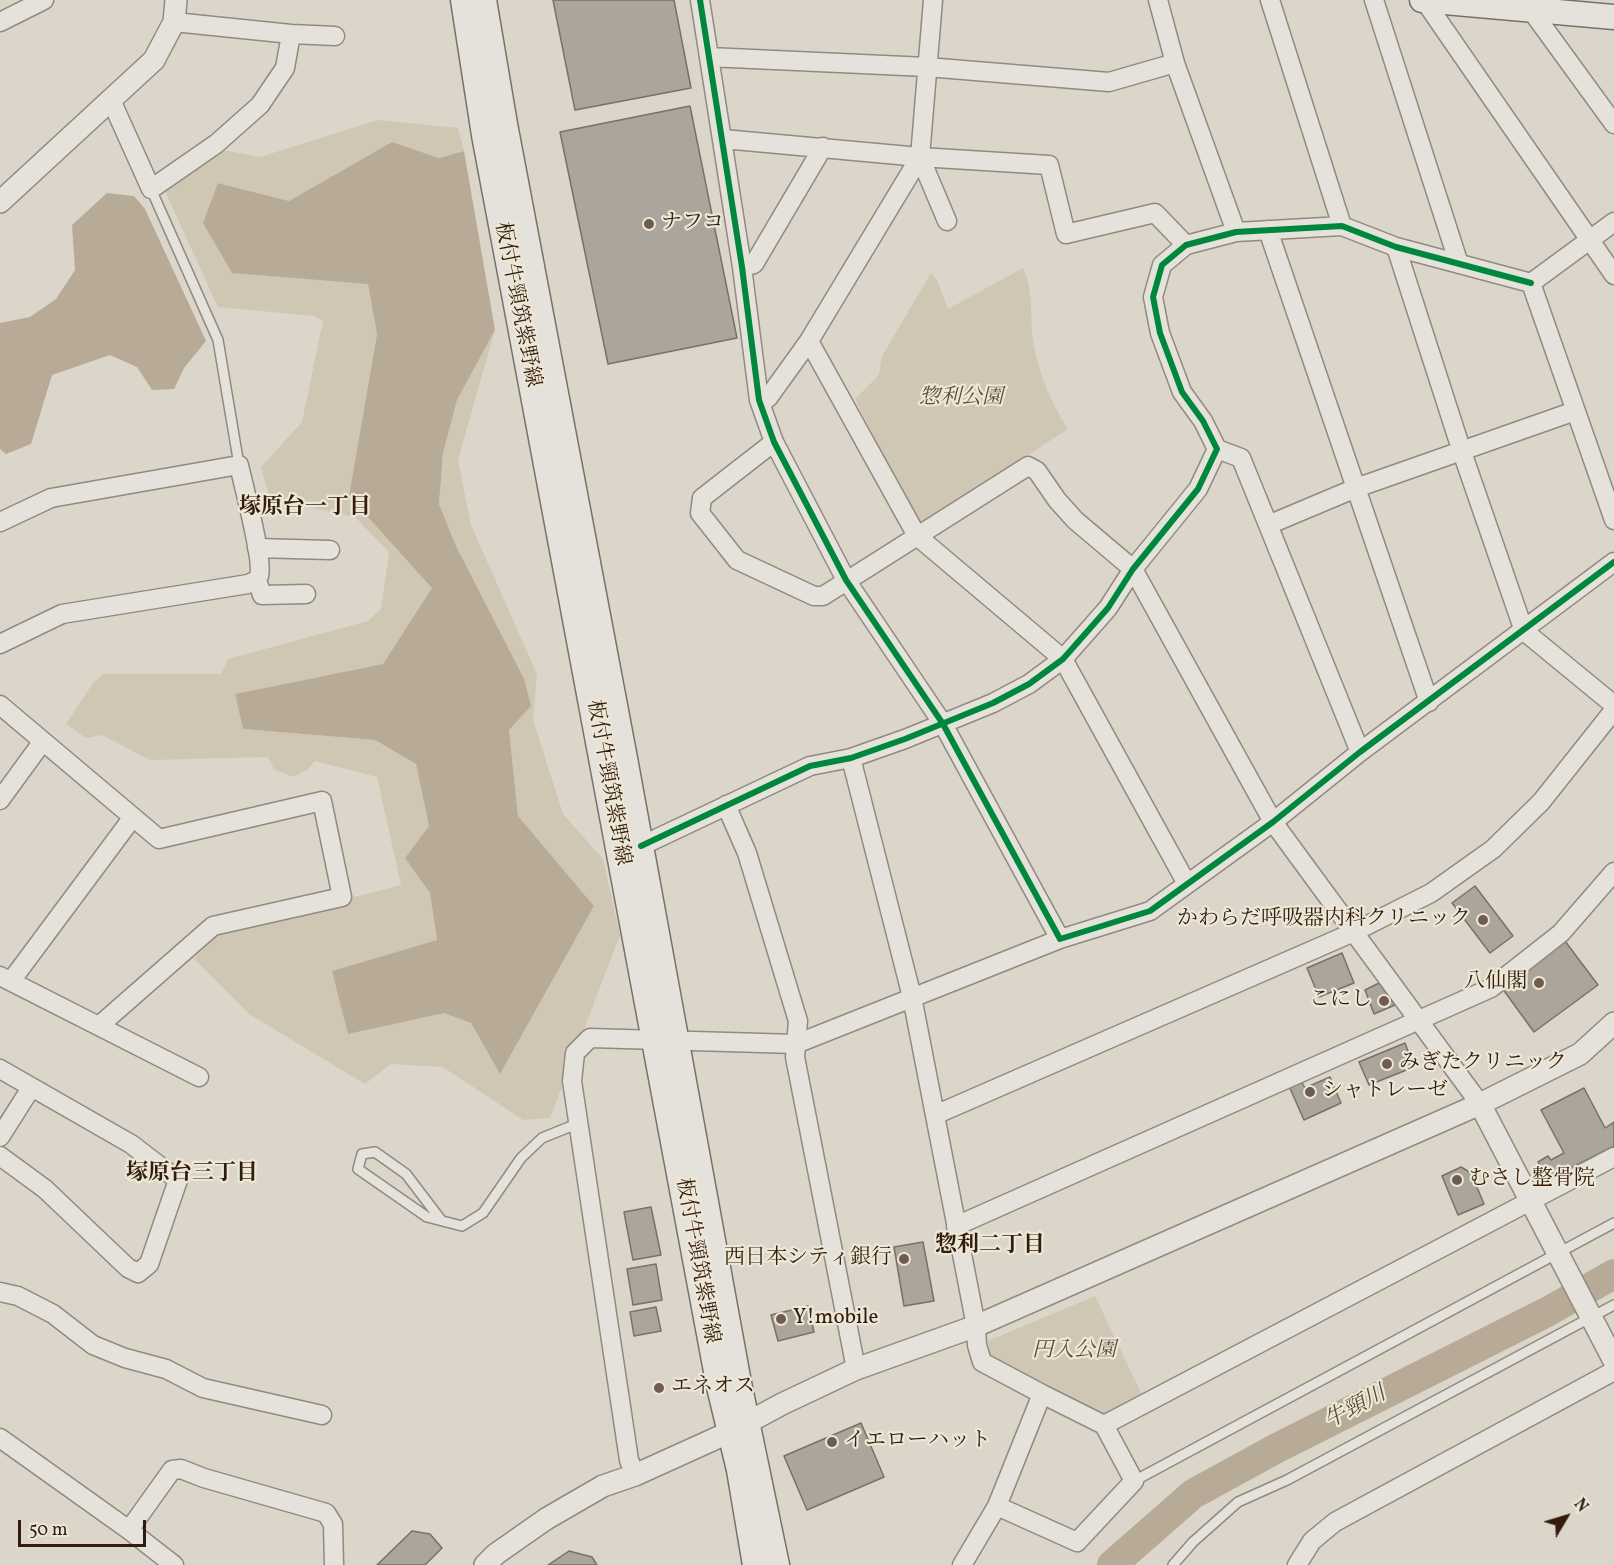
<!DOCTYPE html>
<html>
<head>
<meta charset="utf-8">
<style>
	body { margin:0 }
	#map { position:relative; width:1614px; height:1565px; overflow:hidden; background:#dbd6c9; font-family:Vollkorn,serif }
	canvas { display:block }
	.north { position:absolute; left:1536px; top:1487px; width:60px; height:60px; -webkit-text-stroke:4px #ede7d7; paint-order:stroke; rotate:52deg; font-size:16px; font-weight:700; line-height:24px; text-align:center; color:#341c0c }
	.north::after { content:''; display:block; margin:auto; width:21px; height:27px; background:#341c0c; clip-path:polygon(50% 0,100% 100%,50% 72%,0 100%) }
	.scale { position:absolute; left:18px; top:1520px; width:128px; height:27px; box-sizing:border-box; border:3px solid #341c0c; border-top:0; padding-left:8px; font-size:18px; line-height:21px; white-space:nowrap; color:#341c0c; -webkit-text-stroke:4px #ede7d7; paint-order:stroke }
</style>
</head>
<body>
<div id="map">
<canvas width="1614" height="1565"></canvas>
<div class="north">N</div>
<div class="scale">50 m</div>
</div>
<script>
const c = document.querySelector('canvas').getContext('2d');
c.lineJoin = 'round';
function paint(path, color) { c.fillStyle = color; c.fill(path, 'evenodd'); }
function trace(path, color, width, dash) { c.strokeStyle = color; c.lineWidth = width; c.lineCap = dash ? 'butt' : 'round'; c.setLineDash(dash || []); c.stroke(path); }
function label(font, color, halo, rows, align = 'center') {
  c.font = font + ' Vollkorn,"Noto Serif JP",serif'; c.lineWidth = 4.5; c.setLineDash([]); c.textBaseline = 'middle'; c.strokeStyle = halo; c.fillStyle = color; for (const [text, x, y, turn = 0] of rows) {
    c.save(); c.translate(x, y); c.rotate((+turn || 0) * Math.PI / 180); c.textAlign = isNaN(turn) ? turn : align; if (halo) c.strokeText(text, 0, 0); c.fillText(text, 0, 0); c.restore();
  }
}
paint(new Path2D(`
	M378,120L458,128L464,151L439,158L392,142L289,201L218,183L233,273L368,283L377,334L349,496L433,588L383,664L235,694L243,729L375,740L416,764L429,826L405,858L430,893L437,940L333,971L348,1034L444,1012L471,1023L500,1074L594,906L518,816L509,729L531,706L456,546L439,504L443,453L457,400L495,330L458,460L471,525L537,674L533,720L563,814L603,859L620,935L550,1118L523,1120L443,1067L391,1064L365,1084L249,1014L194,959L220,932L401,885L377,777L315,761L307,770L293,777L274,769L268,757L150,760L102,735L86,738L66,724L93,683L103,674H221L228,659L368,621L381,609L389,552L355,517L270,499L261,467L302,422L323,321L314,316L218,307L164,189L223,150L260,157Z
	M1023,268C1035,293 1029,321 1034,347C1039,375 1053,406 1068,429L923,523L916,520L855,399L879,375L882,356L931,273L938,282L948,309Z
	M1095,1296L1142,1395L1104,1415L991,1359L988,1341Z`), '#cfc7b4');
paint(new Path2D(`
	M392,142L439,158L464,151L495,330L457,400L443,453L439,504L456,546L524,679L531,706L509,730L518,816L594,906L500,1074L471,1023L444,1013L348,1034L332,971L437,940L430,893L405,858L429,826L416,764L375,740L243,729L235,694L383,664L432,588L349,496L377,334L368,284L232,273L203,223L218,183L289,201Z
	M107,193L134,196L145,209L206,341L184,368L174,389L152,390L137,367L110,355L52,375L31,444L6,454L0,449V323L30,317L56,299L75,270L72,225Z`), '#b7ab98');
trace(new Path2D(`
	M1112,1565L1193,1494L1277,1448L1547,1312L1614,1274`), '#b7ab98', 30);
const building = new Path2D(`
	M553,0H674L691,88L575,110Z
	M690,106L737,338L608,364L560,132Z
	M1475,886L1513,936L1490,953L1452,903Z
	M1565,941L1598,985L1534,1032L1502,988Z
	M1342,953L1354,983L1319,997L1307,968Z
	M1379,983L1395,1005L1374,1014L1365,990Z
	M1405,1043L1414,1067L1369,1085L1359,1062Z
	M1330,1077L1341,1103L1304,1120L1289,1086L1301,1081L1305,1088Z
	M1584,1088L1605,1128L1614,1122V1146L1551,1178L1547,1169L1543,1171L1538,1162L1548,1156L1551,1160L1564,1153L1541,1110Z
	M1461,1167L1471,1173L1484,1204L1458,1215L1442,1176Z
	M651,1207L661,1255L633,1260L624,1212Z
	M923,1242L934,1301L904,1306L894,1247Z
	M656,1264L662,1300L633,1305L627,1269Z
	M808,1306L814,1332L778,1341L771,1315Z
	M656,1307L661,1331L634,1336L630,1312Z
	M861,1423L884,1477L807,1510L784,1456Z
	M412,1531L430,1534L442,1548L425,1565H377Z
	M569,1551L592,1557L597,1565H548Z`);
paint(building, '#aba59b');
trace(building, '#787168', 1.5);
const service = new Path2D(`
	M151,189L218,340L239,465
	M441,1220L406,1174L375,1152L362,1154L358,1169L427,1217L462,1226L483,1213L521,1158L542,1138L579,1123
	M1134,1481L1614,1223
	M1173,1565L1193,1542L1238,1502L1287,1480L1614,1305`);
const minor = new Path2D(`
	M700,0L742,267L759,400L774,442L846,580L943,724L1060,939L1150,911L1273,822L1360,752L1614,562
	M1158,0L1175,63L1236,232
	M1270,0L1342,226
	M1374,0L1459,264
	M1424,0L1614,275
	M1531,10L1614,124
	M0,22L44,0
	M291,34L335,36
	M709,57L927,67L1109,82L1175,63
	M111,100L151,189L216,144L260,105L285,68L291,34L174,22
	M723,139L920,157L1049,165L1066,234L1155,213L1186,245
	M920,157L947,221
	M1614,222L1531,283L1614,520
	M1268,230L1429,702
	M1396,247L1462,452L1524,631L1614,705
	M742,267L754,264L823,147
	M809,341L917,536L1063,659L1187,884
	M759,400L768,398L809,341L920,157L933,0
	M774,442L702,498L700,513L737,560L814,596H823L1028,466L1037,471L1057,500L1075,520L1133,569L1273,822L1480,1104
	M1217,449L1241,458L1360,752
	M0,522L51,498L239,465C243,484 264,561 259,576C257,581 252,582 248,584L62,614L0,644
	M1268,525L1356,488L1575,411
	M257,548L330,550
	M257,580L262,595L306,594
	M0,705L159,839L322,801L342,897L213,926L100,1025
	M851,758L912,997L976,1326L977,1345L982,1362L1042,1394L997,1506L962,1565
	M0,800L43,741
	M726,805L747,853L798,1021L795,1057L856,1369
	M641,846L810,766L851,758L905,739L993,703L1029,684L1063,659L1108,608L1133,569L1198,489L1217,449L1203,421L1182,392L1160,333L1153,297L1162,265L1186,245L1236,232L1342,226L1396,247L1531,283
	M0,976L199,1077
	M11,981L133,817
	M0,1069L131,1144L178,1180L149,1264L138,1273L128,1268L45,1189L0,1156
	M935,1115L1354,932L1431,893L1493,849L1541,802L1614,710
	M0,1137L31,1088
	M956,1226L1491,988L1561,933L1614,872
	M0,1292L18,1296L53,1314L93,1345L125,1358L166,1369L203,1388L322,1415
	M1104,1425L1614,1157
	M0,1438L129,1530L174,1565
	M635,1475L629,1460L572,1081L575,1053L590,1038L796,1044L1060,939
	M997,1506L1077,1542L1134,1481L1104,1425L1042,1394
	M129,1530L172,1470L181,1469L204,1478L326,1513L333,1524L334,1565
	M1297,1565L1312,1541L1335,1522L1614,1371`);
const tertiary = new Path2D(`
	M0,202L154,60L174,22L176,0
	M1480,1104L1614,1361
	M485,1565L496,1554L546,1519L603,1486L635,1475L730,1432L782,1404L856,1369L976,1326L1480,1104L1580,1054L1614,1023`);
const secondary = new Path2D(`
	M463,0L484,135L517,310L719,1387L739,1470L755,1565
	M484,0L505,124L624,753L739,1383L777,1565
	M1422,0L1614,17`);
trace(service, '#908a81', 12);
trace(minor, '#908a81', 21);
trace(tertiary, '#908a81', 24);
trace(secondary, '#787168', 27);
trace(service, '#e4e2db', 9);
trace(minor, '#e4e2db', 18);
trace(tertiary, '#e4e2db', 21);
trace(secondary, '#e4e2db', 24);
trace(new Path2D(`
	M700,0L742,267L759,400L774,442L846,580L943,724L1060,939L1150,911L1273,822L1360,752L1614,562
	M641,846L810,766L851,758L905,739L993,703L1029,684L1063,659L1108,608L1133,569L1198,489L1217,449L1203,421L1182,392L1160,333L1153,297L1162,265L1186,245L1236,232L1342,226L1396,247L1531,283`), '#00873e', 6);
for (const [x, y, r, color] of [
	[649,224,6,"#6e5d4e"],
	[1483,920,6,"#6e5d4e"],
	[1539,983,6,"#6e5d4e"],
	[1384,1001,6,"#6e5d4e"],
	[1387,1064,6,"#6e5d4e"],
	[1310,1092,6,"#6e5d4e"],
	[1457,1180,6,"#6e5d4e"],
	[904,1259,6,"#6e5d4e"],
	[781,1319,6,"#6e5d4e"],
	[659,1388,6,"#6e5d4e"],
	[832,1442,6,"#6e5d4e"]
]) { const dot = new Path2D(); dot.arc(x, y, r, 0, 2 * Math.PI); c.fillStyle = color; c.fill(dot); trace(dot, '#ede7d7', 2); }
label('21px', '#341c0c', '#ede7d7', [
	["ナフコ",661,224],
	["かわらだ呼吸器内科クリニック",1471,920,"right"],
	["八仙閣",1527,983,"right"],
	["こにし",1372,1001,"right"],
	["みぎたクリニック",1399,1064],
	["シャトレーゼ",1322,1092],
	["むさし整骨院",1469,1180],
	["西日本シティ銀行",892,1259,"right"],
	["Y!mobile",793,1319],
	["エネオス",671,1388],
	["イエローハット",844,1442]
], 'left');
label('21px', '#341c0c', '#ede7d7', [
	["板付牛頸筑紫野線",516,305,79],
	["板付牛頸筑紫野線",607,783,80],
	["板付牛頸筑紫野線",696,1261,80]
]);
label('italic 21px', '#604b39', '#ede7d7', [
	["惣利公園",961,399],
	["円入公園",1074,1352]
]);
label('bold 22px', '#341c0c', '#ede7d7', [
	["塚原台一丁目",305,509],
	["塚原台三丁目",192,1175],
	["惣利二丁目",990,1247]
]);
label('italic 22px', '#5d4836', '#ede7d7', [
	["牛頸川",1356,1409,-28]
]);
</script>
</body>
</html>
